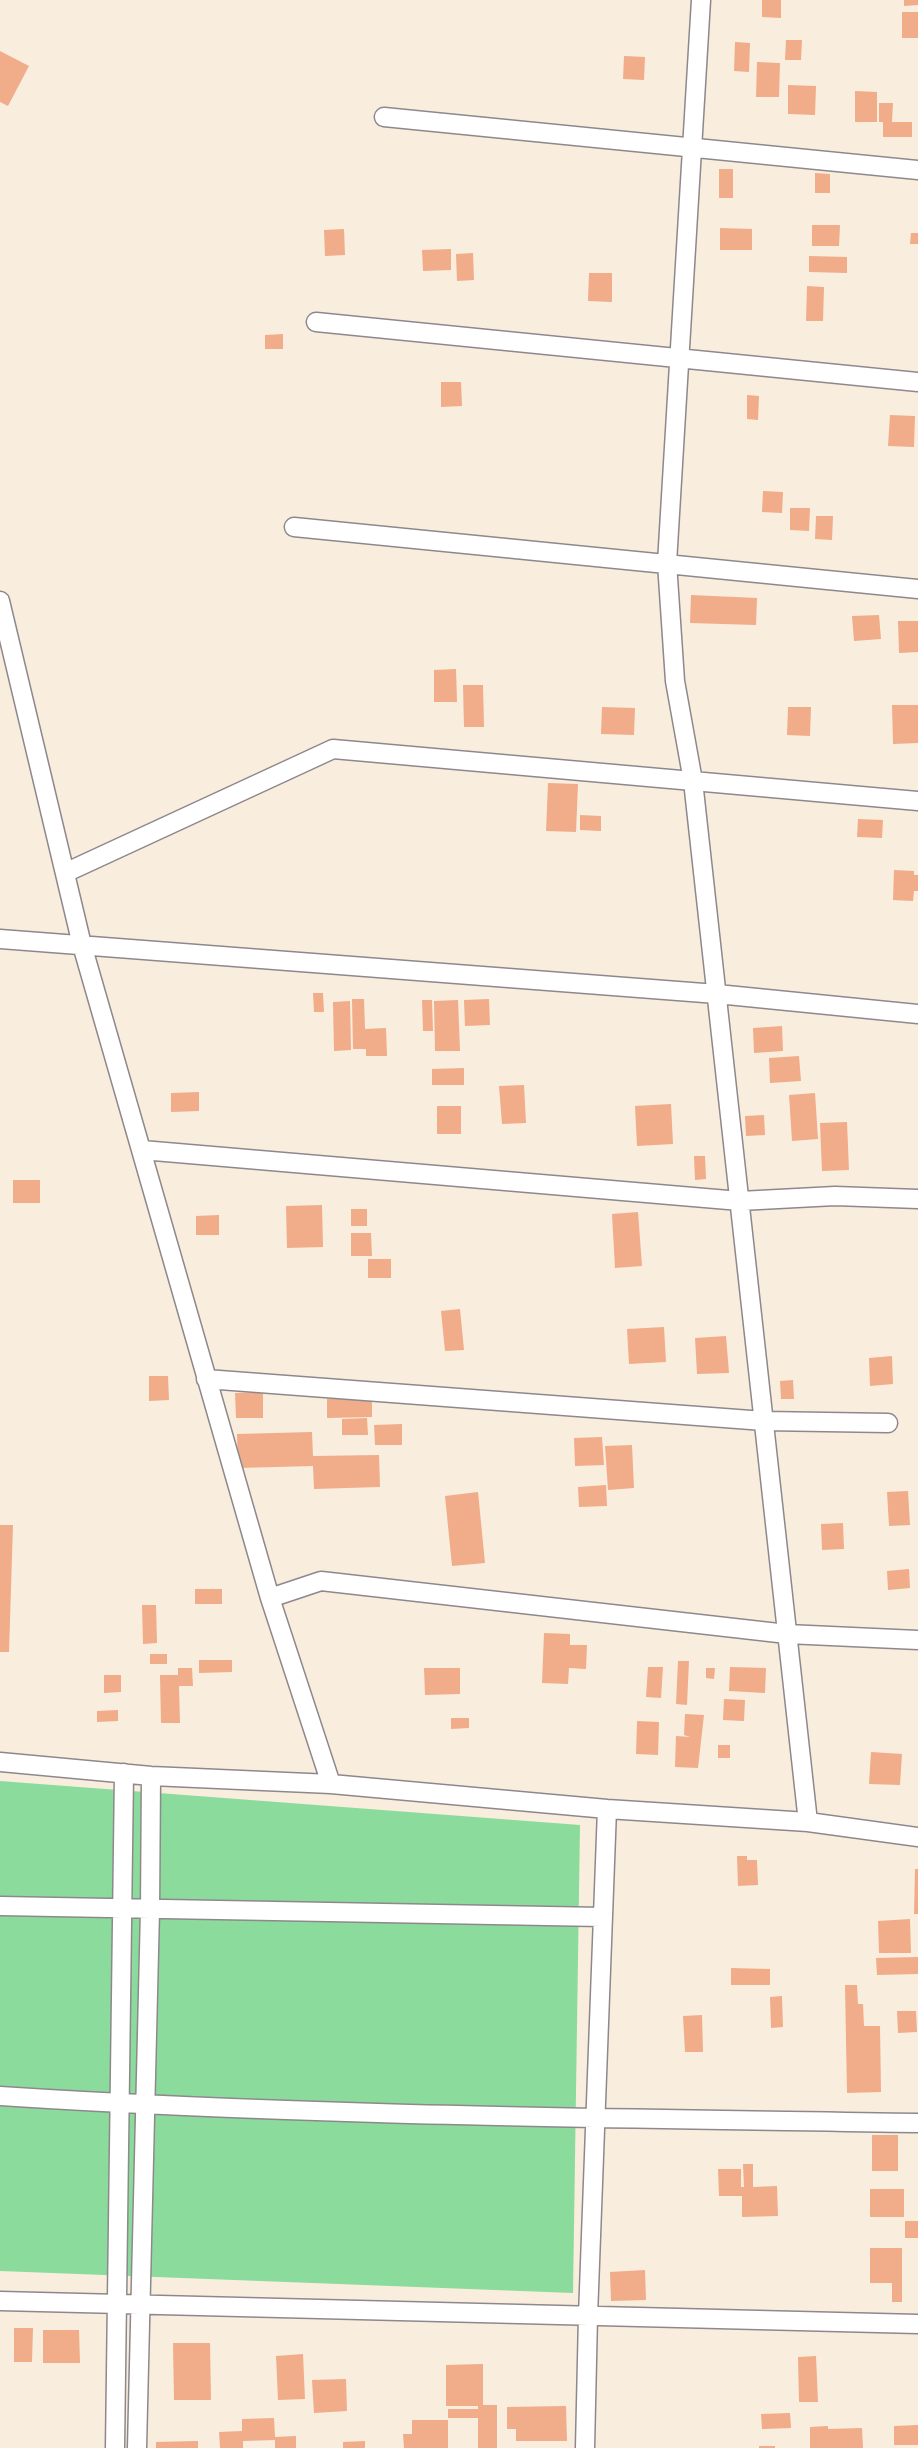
<!DOCTYPE html>
<html>
<head>
<meta charset="utf-8">
<style>
	body { margin:0 }
	canvas { display:block; background:#f9eddd }
</style>
</head>
<body>
<canvas width="918" height="2448"></canvas>
<script>
const c = document.querySelector('canvas').getContext('2d');
c.lineJoin = 'round';
function paint(path, color) { c.fillStyle = color; c.fill(path, 'evenodd'); }
function trace(path, color, width, dash) { c.strokeStyle = color; c.lineWidth = width; c.lineCap = dash ? 'butt' : 'round'; c.setLineDash(dash || []); c.stroke(path); }
paint(new Path2D(`
	M0,1781L580,1825L573,2293L0,2271Z`), '#8bdc9c');
paint(new Path2D(`
	M762,0H781V18L762,17Z
	M904,0H918V5L904,6Z
	M902,12H918V38H902Z
	M786,40H802L801,60H785Z
	M735,42L750,43L749,72L734,71Z
	M0,51L29,66L8,106L0,102Z
	M624,56L645,57L644,80L623,79Z
	M757,62L780,63L779,97H756Z
	M788,85L816,86L815,115L788,114Z
	M855,91L877,92V122H855Z
	M879,103H893L892,122H912V137H883V122H879Z
	M719,169H733V198H719Z
	M815,173L830,174V193H815Z
	M812,225H840L839,246H812Z
	M720,228L752,229V250H720Z
	M344,229L345,255L325,256L324,230Z
	M911,233H918V244H910Z
	M451,249V270L423,271L422,250Z
	M473,253L474,280L457,281L456,254Z
	M809,256L847,257V273L809,272Z
	M589,273H612V302L588,301Z
	M807,286L824,287L823,321H806Z
	M283,334V349H265V335Z
	M441,382H461L462,406L441,407Z
	M747,395L759,396L758,420L747,419Z
	M890,415L915,416L914,447L888,446Z
	M763,491L783,492L782,513L762,512Z
	M790,508H810L809,531L790,530Z
	M816,516H833L832,540L815,539Z
	M691,595L757,598L756,625L690,623Z
	M879,615L881,639L854,641L852,616Z
	M898,621H918V652L899,653Z
	M456,669L457,702H434V670Z
	M463,685H483L484,727H464Z
	M892,705H918V743L893,744Z
	M602,707L635,708L634,735L601,734Z
	M788,707H811L810,736L787,735Z
	M548,783L578,784L576,832L546,831Z
	M580,815L601,816V831L580,830Z
	M858,819L883,820L882,838L857,837Z
	M894,870L914,871V875H918V891H914L913,901L893,900Z
	M313,993H323L324,1012H314Z
	M352,999H364L365,1029L386,1028L387,1056H366V1049H353Z
	M489,999L490,1025L465,1026L464,1000Z
	M422,1000H432L433,1031H423Z
	M458,1000L460,1051H435L434,1001Z
	M350,1001L351,1050L334,1051L333,1002Z
	M782,1026L783,1051L754,1053L753,1028Z
	M799,1056L801,1081L770,1083L769,1058Z
	M464,1068V1085H432V1069Z
	M524,1085L526,1123L502,1124L499,1086Z
	M199,1092V1111L171,1112V1093Z
	M815,1093L818,1139L792,1141L789,1095Z
	M671,1104L673,1144L637,1146L635,1106Z
	M437,1106H461V1134H437Z
	M764,1115L765,1135L746,1136L745,1116Z
	M847,1122L849,1170L822,1171L820,1123Z
	M694,1156H705L706,1179L695,1180Z
	M13,1180H40V1203H13Z
	M322,1205L323,1247L287,1248L286,1206Z
	M351,1209H367V1226H351Z
	M638,1212L642,1266L615,1268L612,1214Z
	M219,1215V1235H196V1216Z
	M351,1233H371L372,1256H351Z
	M368,1259H391V1278H368Z
	M460,1309L464,1350L445,1351L441,1311Z
	M664,1327L666,1362L629,1364L627,1329Z
	M726,1336L729,1373L697,1374L695,1338Z
	M892,1356L893,1384L870,1386L869,1358Z
	M149,1376H168L169,1400L149,1401Z
	M793,1380L794,1399H781L780,1381Z
	M263,1392V1418H236L235,1393Z
	M327,1399H372V1417L327,1418Z
	M367,1418L368,1435H342V1419Z
	M402,1424V1445H375L374,1425Z
	M312,1432L313,1456L379,1455L380,1487L314,1489L313,1466L238,1468L237,1434Z
	M602,1437L604,1465L575,1466L574,1438Z
	M632,1445L634,1488L608,1490L605,1446Z
	M606,1485L607,1506L579,1507L578,1487Z
	M908,1491L910,1525L889,1526L887,1492Z
	M478,1492L485,1563L452,1566L445,1496Z
	M843,1523L844,1549L822,1550L821,1524Z
	M0,1525H13L9,1652H0Z
	M909,1569L910,1588L888,1590L887,1571Z
	M195,1589H222V1604H195Z
	M142,1605H156L157,1643L143,1644Z
	M544,1633L570,1634V1645H587L586,1669L569,1668L568,1684L542,1683Z
	M150,1654H167V1664H150Z
	M199,1660H232V1672L199,1673Z
	M678,1661H689L687,1705L676,1704Z
	M648,1667H663L661,1698L646,1697Z
	M730,1667L766,1668L765,1693L729,1691Z
	M178,1668H192L193,1686H179L180,1723H161L160,1675H178Z
	M424,1668H460V1694L425,1695Z
	M706,1668H715L714,1679L706,1678Z
	M104,1675H121V1692L104,1693Z
	M724,1699L745,1700L744,1721L723,1720Z
	M118,1710V1721L97,1722V1711Z
	M685,1714L704,1715L698,1768L675,1767L676,1736L690,1737L684,1735Z
	M451,1718H469V1728L451,1729Z
	M637,1721L659,1722L658,1755L636,1754Z
	M718,1745H730V1758H718Z
	M871,1752L902,1754L900,1785L869,1784Z
	M737,1856H747V1860H757L758,1885L738,1886Z
	M915,1869H918V1914H914Z
	M910,1919L911,1953H879L878,1921Z
	M918,1957V1974L877,1975L876,1958Z
	M731,1968L770,1969V1985H731Z
	M845,1985H857L858,2004H863L864,2026H880L881,2092L847,2093Z
	M782,1996L783,2027L771,2028L770,1997Z
	M897,2011H916L917,2032L898,2033Z
	M702,2015L703,2052H685L683,2016Z
	M872,2135H898V2171H872Z
	M743,2164H753V2187L777,2186L778,2216L742,2217V2196H719L718,2169H741V2187H744Z
	M870,2189H904V2217H870Z
	M905,2221H918V2238H905Z
	M870,2248H902V2302H892V2283H870Z
	M645,2270L646,2300L611,2301L610,2272Z
	M14,2328H33L32,2362H14Z
	M43,2330H79L80,2363H43Z
	M173,2343H210L211,2400H174Z
	M303,2354L305,2399L278,2400L276,2356Z
	M816,2356L818,2402H799L798,2357Z
	M483,2364V2405H497V2448H478V2418H448V2409H478V2406H446V2365Z
	M346,2379L347,2411L314,2413L312,2380Z
	M566,2406L567,2441H516V2429H507V2407Z
	M790,2413L791,2428L762,2429L761,2414Z
	M274,2418L275,2437L296,2436V2448H275V2440L243,2441V2448H220L219,2432L242,2431V2419Z
	M412,2420H448V2448H404L403,2434H412Z
	M918,2425V2445H894V2426Z
	M828,2426V2429L862,2428L863,2448H810V2427Z
	M198,2441V2448H156V2442Z
	M365,2441V2448H343V2442Z
	M759,2446H775V2448H759Z`), '#f1ac8a');
const minor = new Path2D(`
	M701,0L667,563L675,681L693,781L808,1822
	M384,117L918,170
	M316,322L918,382
	M294,527L918,589
	M0,601L82,945L270,1598L331,1784
	M67,872L333,749L918,801
	M0,939L717,994L918,1014
	M142,1150L740,1201L835,1196L918,1199
	M206,1379L764,1421L888,1423
	M270,1598L321,1581L787,1634L918,1640
	M0,1762L151,1776L331,1784L607,1809L808,1822L918,1837
	M0,1906L602,1917
	M0,2096C305,2116 612,2118 918,2123
	M0,2301L918,2324
	M115,2448L124,1773
	M137,2448L150,1910L151,1776
	M585,2448L588,2316L607,1809`);
trace(minor, '#8e888c', 21);
trace(minor, '#fff', 18);
</script>
</body>
</html>
